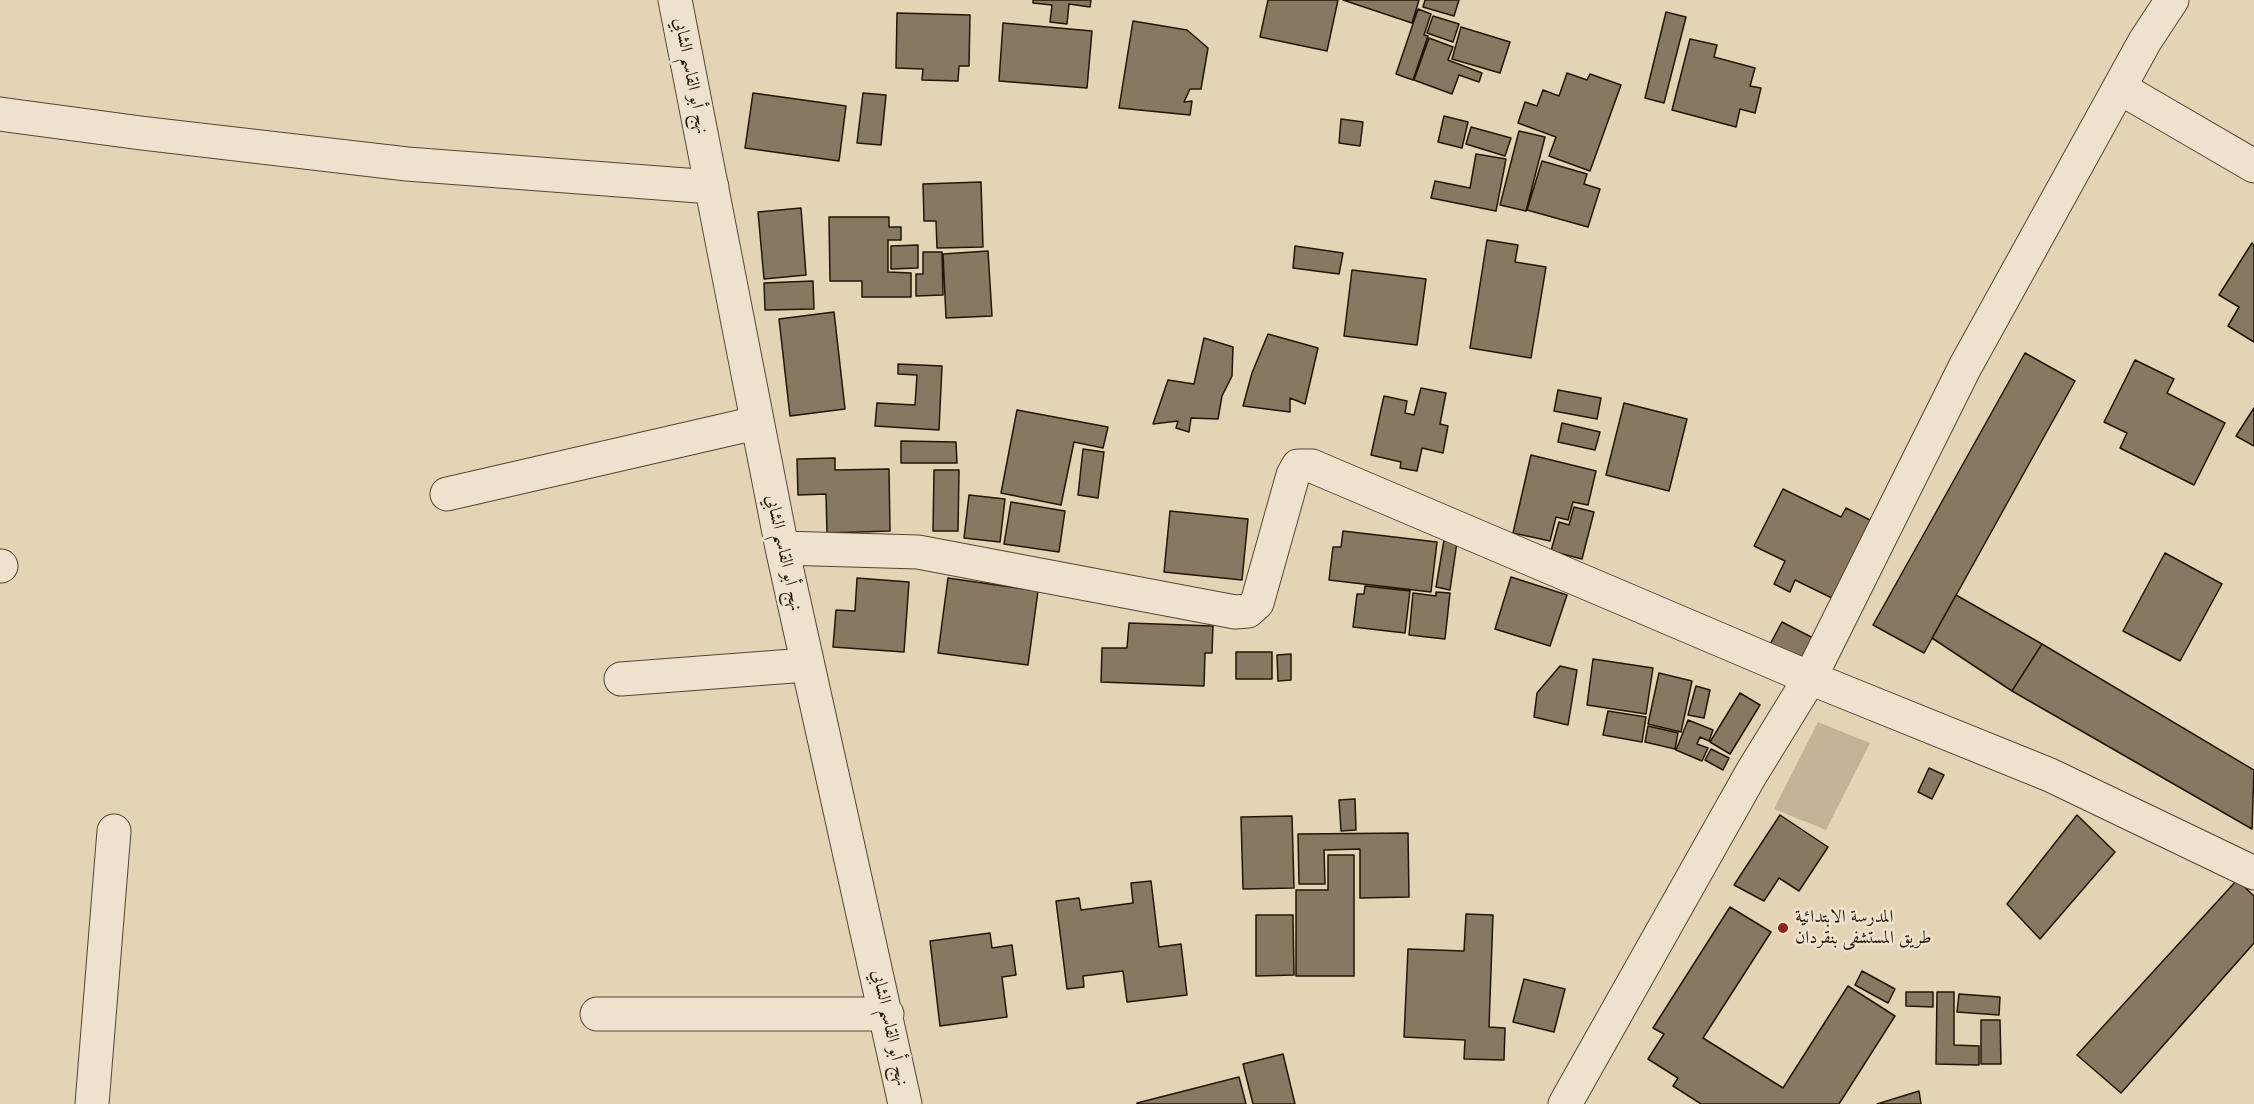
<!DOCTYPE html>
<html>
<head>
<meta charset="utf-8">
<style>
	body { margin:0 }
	canvas { display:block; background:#e5d3b5 }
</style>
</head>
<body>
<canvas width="2254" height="1104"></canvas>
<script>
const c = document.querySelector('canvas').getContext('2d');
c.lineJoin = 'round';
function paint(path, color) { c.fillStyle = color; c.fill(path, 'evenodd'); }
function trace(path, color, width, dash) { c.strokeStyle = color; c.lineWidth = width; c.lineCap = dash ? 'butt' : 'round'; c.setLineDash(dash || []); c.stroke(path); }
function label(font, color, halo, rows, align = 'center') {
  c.font = font + ' Cardo,Amiri,serif'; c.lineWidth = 5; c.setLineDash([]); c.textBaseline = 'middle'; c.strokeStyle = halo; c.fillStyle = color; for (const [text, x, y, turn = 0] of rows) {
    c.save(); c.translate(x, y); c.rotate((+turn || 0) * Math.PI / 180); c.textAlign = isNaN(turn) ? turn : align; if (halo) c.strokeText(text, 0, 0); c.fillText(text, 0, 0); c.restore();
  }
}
paint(new Path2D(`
	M1818,722L1870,743L1826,830L1774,809Z`), '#c4b397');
const building = new Path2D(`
	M1033,0H1091L1090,7L1069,4L1067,24L1050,22L1052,5L1033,3Z
	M1268,0H1338L1327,51L1260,37Z
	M1343,0H1419L1412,23Z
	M1425,0H1459L1454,16L1423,7Z
	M1418,9L1431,14L1424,35L1428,36L1413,80L1396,74Z
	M1666,12L1686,17L1664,103L1645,98Z
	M897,13L970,15L969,66H959L958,81L922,80L923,69L896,68Z
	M1433,16L1459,24L1453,42L1427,33Z
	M1133,21L1187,30L1208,48L1201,89H1190L1184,102L1192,101L1190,115L1119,108Z
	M1003,23L1092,31L1087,88L999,81Z
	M1461,27L1510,42L1500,73L1452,59Z
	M1429,38L1453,47L1448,60L1482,73L1479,82L1459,75L1452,94L1414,80Z
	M1690,39L1717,45L1714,57L1755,68L1750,86L1761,88L1755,113L1740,109L1736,127L1672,110Z
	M1567,73L1587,80L1590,74L1621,85L1590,171L1549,156L1556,137L1518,123L1525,102L1537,106L1543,90L1559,96Z
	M753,93L846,106L839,161L745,148Z
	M863,93L886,95L881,145L857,143Z
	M1444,116L1468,122L1462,148L1438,142Z
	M1341,119L1363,122L1360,146L1339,143Z
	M1471,127L1511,138L1505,156L1466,144Z
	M1519,131L1545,137L1526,211L1500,205Z
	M1476,154L1506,159L1496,211L1431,198L1435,181L1470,188Z
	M1542,161L1587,174L1584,184L1600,189L1588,227L1527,210Z
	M981,182L983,247L937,248L936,221H924L923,184Z
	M801,208L806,275L764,279L758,212Z
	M829,217H889V227H901V240H888V272L911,273V297H862V281H830Z
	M1487,240L1518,245L1515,262L1546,267L1531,358L1470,348Z
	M2252,243L2254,245V342L2228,326L2239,307L2219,295Z
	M918,245V268L891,269V246Z
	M1295,246L1343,253L1339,274L1293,268Z
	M988,251L992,316L946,318L943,254Z
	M923,252H942L943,295L916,296V274H923Z
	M1352,270L1426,279L1417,345L1344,336Z
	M813,281L814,309L765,310L764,283Z
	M834,312L845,409L790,416L779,319Z
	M1268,334L1318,348L1305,404L1290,398V412L1243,406L1252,373Z
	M1204,338L1233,347L1232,376L1222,396L1218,419L1191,418L1189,432L1176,428L1178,421L1153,424L1168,380L1194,384Z
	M2025,353L2075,381L1924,653L1873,625Z
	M2135,360L2174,379L2167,393L2225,423L2194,485L2120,448L2127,433L2104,422Z
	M898,364L942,366L939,430L875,426L877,403L915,405L917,375L898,374Z
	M1421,388L1446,393L1440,424L1448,426L1443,453L1422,448L1417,471L1400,468L1401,462L1371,455L1384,396L1407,401L1405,413L1414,415Z
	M1558,390L1601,398L1597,419L1554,411Z
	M1624,403L1687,419L1669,491L1606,475Z
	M2254,408V446L2236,436Z
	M1017,410L1108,427L1103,448L1074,442L1061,505L1001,493Z
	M1562,423L1600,432L1595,450L1558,442Z
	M901,441L956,442L957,463H901Z
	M1083,449L1104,452L1098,498L1078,495Z
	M1531,455L1596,471L1588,505L1573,502L1568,520L1556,517L1550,541L1513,533Z
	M835,458V470L889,469L890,531L827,533L826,494L798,495L797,459Z
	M934,470H959L958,531H933Z
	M1783,489L1841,517L1846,508L1872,521L1834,599L1795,580L1790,592L1774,584L1785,561L1754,546Z
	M969,495L1005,499L1000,542L964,538Z
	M1011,502L1065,511L1059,552L1004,544Z
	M1574,507L1594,512L1582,559L1551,551L1559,522L1569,525Z
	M1170,511L1248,519L1242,580L1164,572Z
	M1343,531L1437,542L1431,592L1329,580L1333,547H1341Z
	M1444,540L1457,542L1450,590L1436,587Z
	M2165,553L2222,584L2180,661L2123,631Z
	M1511,577L1567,595L1550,646L1495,629Z
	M857,578L909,582L904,652L833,647L836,610L855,611Z
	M948,578L1038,591L1028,665L938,653Z
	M1365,586L1410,591L1405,633L1353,627L1357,594H1364Z
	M1436,592L1450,593L1445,639L1409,635L1413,593L1436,596Z
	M1956,595L2042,644L2012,691L1932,638Z
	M1782,622L1819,641L1806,668L1768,648Z
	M1129,623L1213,626L1212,653H1205L1204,686L1101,682L1102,648H1127Z
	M2042,644L2254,770L2252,829L2012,691Z
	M1236,652H1272V679H1236Z
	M1291,654V680L1278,681L1277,655Z
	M1593,659L1653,668L1646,714L1587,705Z
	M1560,666L1577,670L1568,725L1534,717L1537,693Z
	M1659,673L1692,681L1681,732L1648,724Z
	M1696,686L1710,690L1704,718L1688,715Z
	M1740,693L1760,705L1730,754L1710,742Z
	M1608,711L1646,717L1642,742L1603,735Z
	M1688,720L1713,730L1709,741L1700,737L1697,744L1708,748L1702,761L1676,750Z
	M1648,726L1678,733L1675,749L1645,742Z
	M1711,749L1729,758L1723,770L1705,760Z
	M1929,768L1944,775L1932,799L1918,792Z
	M1355,799L1356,830L1341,831L1339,800Z
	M1780,815L1828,847L1799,891L1779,878L1764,901L1734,885Z
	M2077,815L2115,852L2040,939L2007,904Z
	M1292,816L1294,888L1243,889L1241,817Z
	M1408,833L1409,897L1360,898V849L1324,850L1325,884H1299L1298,834Z
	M1328,855H1354V976H1296V890H1328Z
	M2237,880L2254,896V943L2121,1093L2077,1055Z
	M1151,881L1159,947L1181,944L1187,995L1127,1002L1123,971L1083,976L1084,987L1067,989L1056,901L1079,898L1081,910L1133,903L1131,883Z
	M1730,907L1771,932L1703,1038L1783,1088L1848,986L1895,1016L1839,1104H1701L1673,1086L1678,1078L1648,1059L1664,1034L1653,1028Z
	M1466,914L1493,915L1489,1027L1505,1028L1504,1060L1464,1059L1465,1040L1404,1037L1408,949L1464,951Z
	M1256,915H1293L1294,975L1256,976Z
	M990,933L992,948L1012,945L1016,975L1002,977L1007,1017L940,1026L930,941Z
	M1862,971L1895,989L1888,1003L1855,985Z
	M1524,979L1565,989L1554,1032L1513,1022Z
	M1906,992H1933V1007L1906,1006Z
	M1937,992H1954V1045L1979,1046V1065L1936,1064Z
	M1959,994L2000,997L1999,1015L1957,1012Z
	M1981,1020H2000L2001,1064H1981Z
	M1283,1054L1295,1104H1253L1243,1064Z
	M1239,1077L1246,1104H1137V1103Z
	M1919,1091L1921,1104H1877Z`);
paint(building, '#887861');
trace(building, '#231607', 1.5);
const minor = new Path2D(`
	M675,0L782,548L905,1104
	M2120,88L2254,166
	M0,114L141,133L407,164L712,187
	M447,494L756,423
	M782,548L918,552L1235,612L1248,611L1257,603L1293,475L1298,466H1312L1810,678L2050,775L2254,873
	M0,566H1
	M621,679L806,665
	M597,1014H887
	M92,1104L114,831
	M1565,1104L1751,774L1810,678L1965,367L2145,41L2172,0`);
trace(minor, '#544532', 35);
trace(minor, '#eee2cf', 33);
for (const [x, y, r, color] of [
	[1783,928,6,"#8f2418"]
]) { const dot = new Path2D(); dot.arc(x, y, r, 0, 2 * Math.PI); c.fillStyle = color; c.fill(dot); trace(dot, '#eee2cf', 2); }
label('18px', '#231607', '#eee2cf', [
	["نهج أبو القاسم الشابي",690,76,79],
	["نهج أبو القاسم الشابي",783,553,78],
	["نهج أبو القاسم الشابي",889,1028,78]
]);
label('18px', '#231607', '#eee2cf', [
	["المدرسة الابتدائية",1795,918],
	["طريق المستشفى بنقردان",1795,939]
], 'left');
</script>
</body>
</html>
